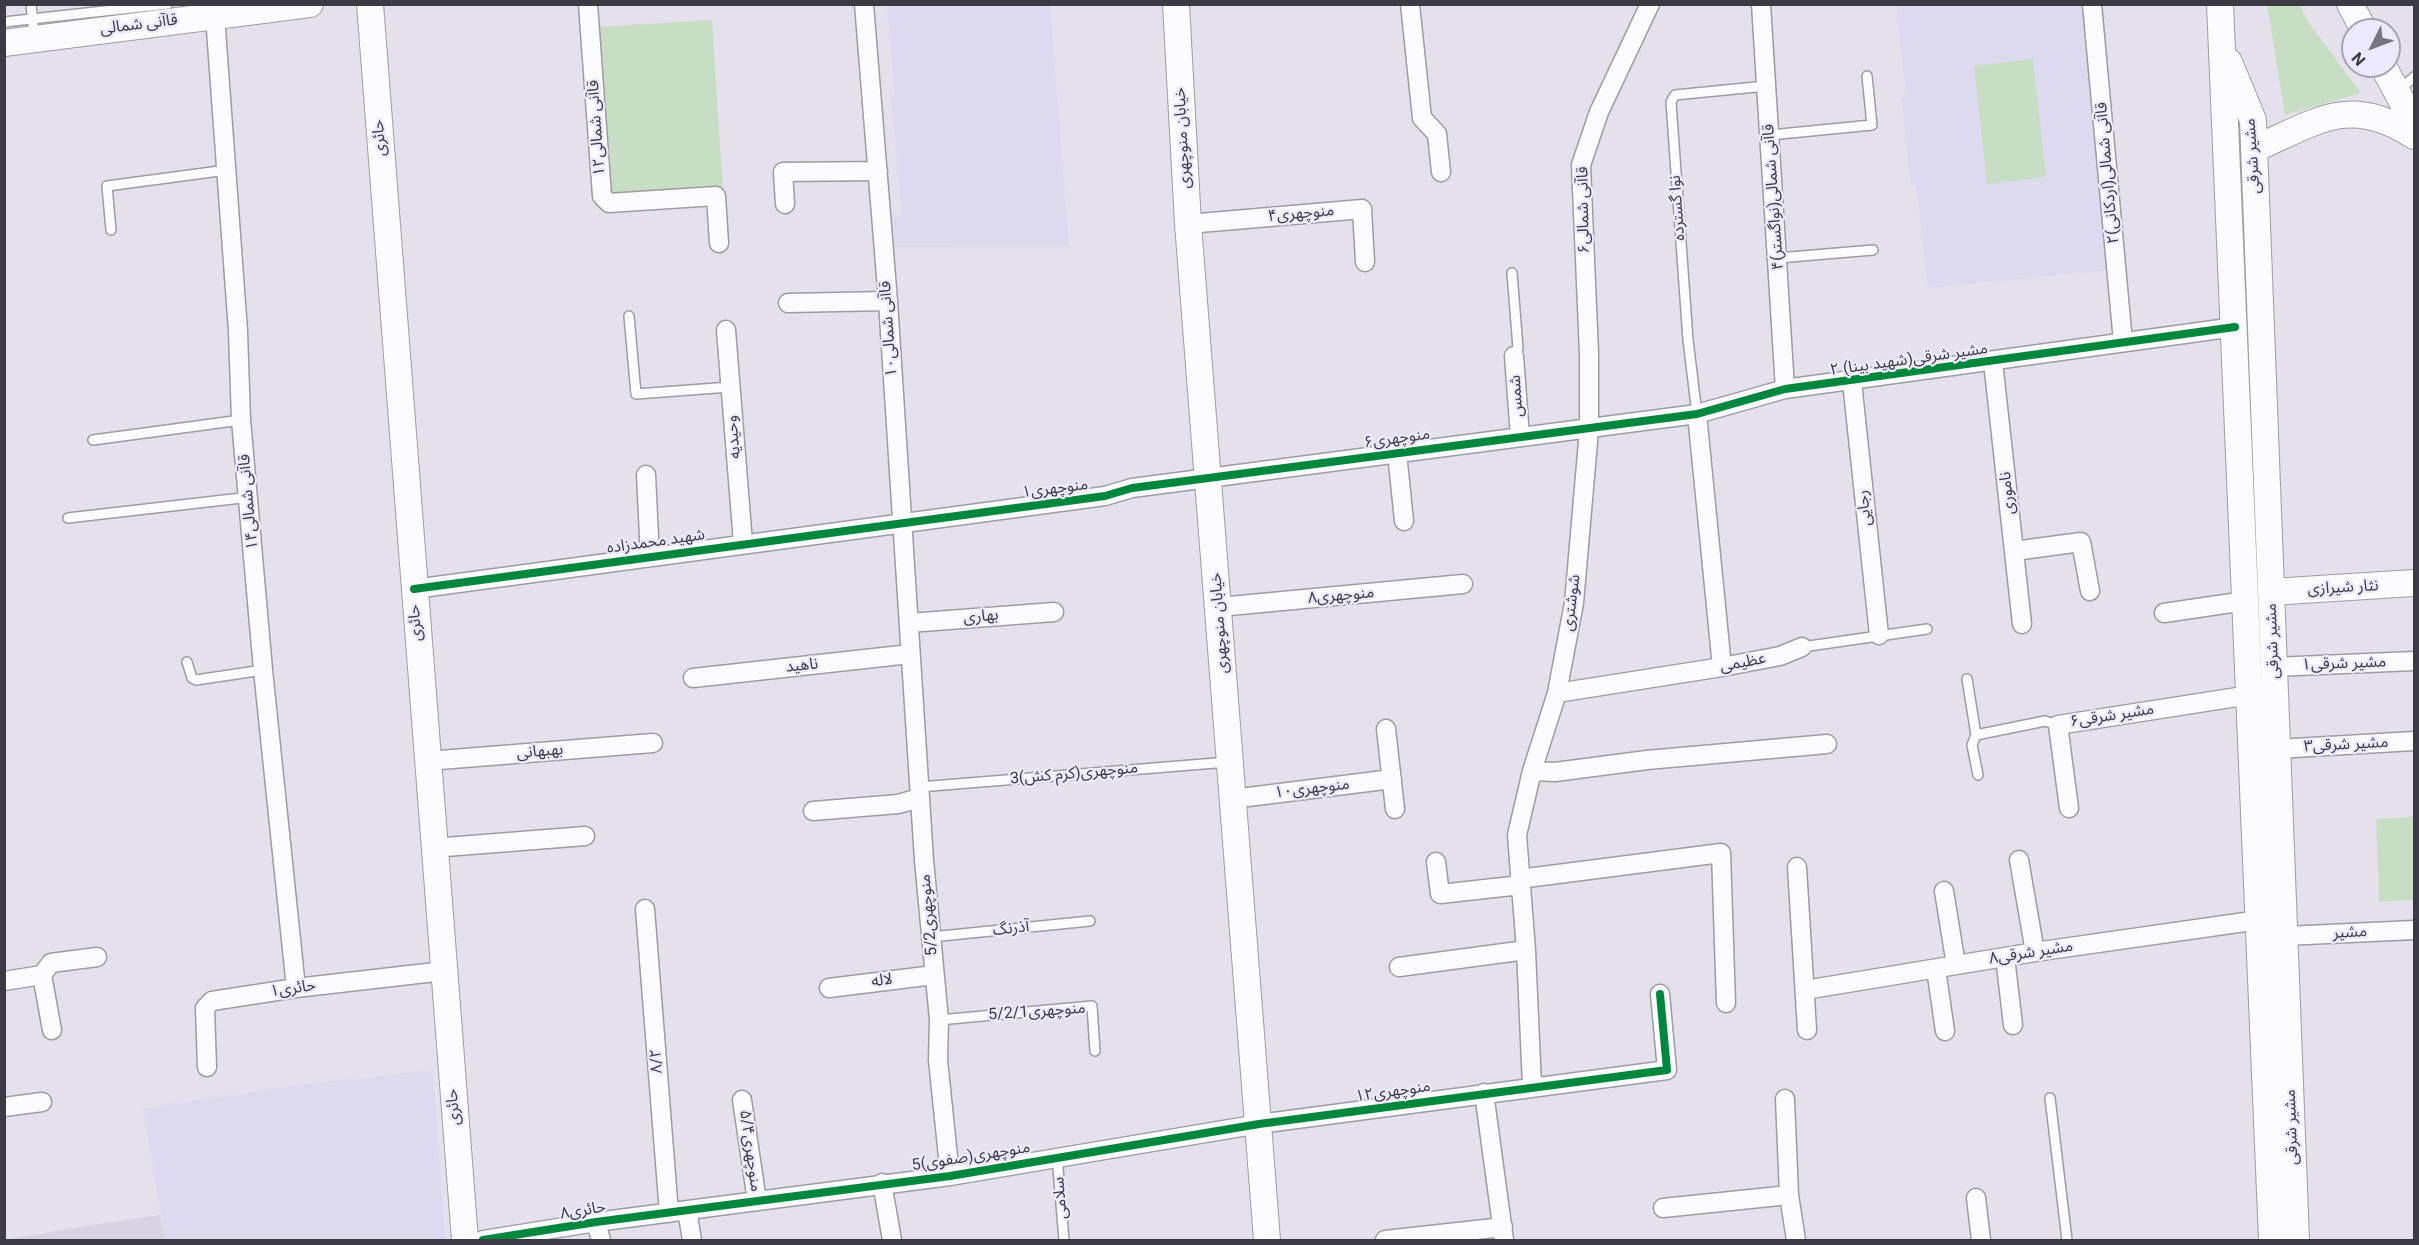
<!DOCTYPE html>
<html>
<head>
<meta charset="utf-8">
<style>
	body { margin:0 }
	#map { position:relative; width:2419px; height:1245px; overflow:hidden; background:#e4e1ed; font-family:Roboto,sans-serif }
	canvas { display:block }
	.frame { position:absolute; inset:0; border:6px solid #3c3b44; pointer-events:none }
	.north { position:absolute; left:2341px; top:18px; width:60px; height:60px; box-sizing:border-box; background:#ede9fd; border:2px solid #a6a3b3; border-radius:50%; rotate:228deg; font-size:16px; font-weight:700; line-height:24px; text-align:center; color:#3c3b44 }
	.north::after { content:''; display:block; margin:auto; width:21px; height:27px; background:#77757f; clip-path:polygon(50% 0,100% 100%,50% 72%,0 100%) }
</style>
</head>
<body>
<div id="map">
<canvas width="2419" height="1245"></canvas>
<div class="frame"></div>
<div class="north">N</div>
</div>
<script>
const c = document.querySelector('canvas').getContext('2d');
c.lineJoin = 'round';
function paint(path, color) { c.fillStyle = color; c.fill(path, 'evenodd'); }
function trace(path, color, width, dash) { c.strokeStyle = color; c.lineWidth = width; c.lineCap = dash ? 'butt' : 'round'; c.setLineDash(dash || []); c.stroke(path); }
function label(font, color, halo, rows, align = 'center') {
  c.font = font + ' Roboto,"Noto Sans Arabic",sans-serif'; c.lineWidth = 4.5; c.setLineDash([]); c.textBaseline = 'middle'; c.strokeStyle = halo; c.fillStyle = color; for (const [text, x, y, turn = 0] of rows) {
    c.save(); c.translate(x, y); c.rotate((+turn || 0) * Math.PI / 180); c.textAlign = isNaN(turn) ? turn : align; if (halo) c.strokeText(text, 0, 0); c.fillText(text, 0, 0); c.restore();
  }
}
paint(new Path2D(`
	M160,1215L165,1240H5L86,1226Z`), '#d7d3e3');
paint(new Path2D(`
	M887,5H1050L1069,246L893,247L890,217L902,216L891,97L895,96Z
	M1896,5H2084L2110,270L1928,288L1916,185H1911L1901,98L1906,96Z
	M433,1070L445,1240H165L143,1108L298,1085Z`), '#ddd9ef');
paint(new Path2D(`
	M2267,5H2300L2308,22L2361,93L2285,115Z
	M712,20L723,191L616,197L610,191L599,27Z
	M2033,59L2046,177L1987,184L1974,66Z
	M2414,817V900L2379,902L2376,819Z`), '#c7dec5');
const lane = new Path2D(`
	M31,4L33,25
	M4,22L168,4
	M2398,91L2414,77
	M1770,135L1872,125L1867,76
	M111,230L107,186L227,170
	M1778,258L1873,250
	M1512,273L1518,348L1514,356
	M629,316L636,394L730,387
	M1697,414L1688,340L1671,102L1675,95L1766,86
	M93,440L241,420
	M68,518L250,497
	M1802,647L1927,629
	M187,662L192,678L196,680L263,670
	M1967,679L1976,735L2045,721L2058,725
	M1976,735L1972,745L1978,775
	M919,787L1228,762
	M931,937L1090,921
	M939,1020L1092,1006L1095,1051
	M2050,1098L2067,1240
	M1057,1156L1064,1240`);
const street = new Path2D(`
	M588,4L602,196L609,203L716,196L719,243
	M864,4L888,301L924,860L939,1020L938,1060L950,1176
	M1410,4L1422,118L1437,134L1441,172
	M1761,4L1785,389
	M2092,4L2123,342
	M215,16L238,331L241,420L263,670L296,988
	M785,204L783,172L878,171
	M1188,224L1362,209L1365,262
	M788,303L888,301
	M726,330L743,543
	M1514,356L1520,437
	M1993,362L2022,624
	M1852,382L1879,635
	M1697,414L1722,667
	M1397,453L1404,521
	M646,475L650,557
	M2014,551L2081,542L2090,591
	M414,589L1105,496L1132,488L1697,414L1785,389L2235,327
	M1219,607L1463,584
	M2164,613L2245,601
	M909,623L1054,612
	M2274,667L2414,661
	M693,678L910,654
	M1557,693L1722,667L1780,656L1802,647
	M1386,729L1395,809
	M2277,749L2414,741
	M427,761L653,743
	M1532,771L1555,772L1647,760L1827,744
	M1232,799L1392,779
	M2069,808L2058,725L2250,695
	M813,811L898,804L920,798
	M433,848L585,836
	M2019,860L2035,952
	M1436,862L1440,894L1521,885
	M1797,867L1807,1030
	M1519,879L1721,853L1726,1003
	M1944,891L1956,965
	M645,909L669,1213
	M2285,936L2414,930
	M2005,957L2013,1025
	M1399,967L1526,950
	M1936,969L1945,1031
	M42,975L52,1030
	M4,981L42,975L51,963L97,957
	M829,988L934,975
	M1805,990L2035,952L2259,920
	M207,1067L205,1008L212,1001L296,988L444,971
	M1532,1086L1526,950L1517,835L1532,771L1557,693L1574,603L1589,430V354L1581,165L1599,112L1650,4
	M1484,1093L1504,1240
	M1785,1099L1789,1195L1796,1240
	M742,1100L757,1201
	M4,1107L42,1102
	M882,1183L892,1240
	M1976,1198L1981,1240
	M1663,1208L1789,1195
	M687,1210L692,1240
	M596,1222L601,1240
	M483,1240L596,1222L950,1176L1259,1124L1667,1070L1660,994
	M1385,1240L1503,1227`);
const secondary = new Path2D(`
	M370,4L465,1240
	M1176,4L1188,224L1267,1240
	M2220,4L2272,1240
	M2350,4L2364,30
	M4,43L310,4
	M2229,62L2253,120L2296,1240
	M2383,66L2414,124
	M2254,149C2317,122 2349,94 2414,136
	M2271,592L2414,583`);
trace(lane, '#9d9ba4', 12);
trace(street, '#9d9ba4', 21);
trace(secondary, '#9d9ba4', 28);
trace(lane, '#fbfafc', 9);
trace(street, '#fbfafc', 18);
trace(secondary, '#fbfafc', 26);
trace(new Path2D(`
	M414,589L1105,496L1132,488L1697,414L1785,389L2235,327
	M483,1240L596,1222L950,1176L1259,1124L1667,1070L1660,994`), '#00873e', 8);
label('16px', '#3c3b44', '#ede9fd', [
	["قاآنی شمالی",139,25,-7],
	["قاآنی شمالی۱۲",597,128,-94],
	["حائری",380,138,-94],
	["خیابان منوچهری",1183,138,-93],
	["مشیر شرقی",2253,156,-94],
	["۲قاآنی شمالی(اردکانی)",2108,173,-95],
	["۴قاآنی شمالی(نواگستر)",1774,197,-94],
	["نوا گسترده",1678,208,-94],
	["قاآنی شمالی۶",1584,210,-91],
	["منوچهری۴",1301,214,-5],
	["قاآنی شمالی۱۰",889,329,-94],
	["۲ مشیر شرقی(شهید بینا)",1909,360,-8],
	["شمس",1517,396,-94],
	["وحیدیه",734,437,-95],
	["منوچهری۶",1397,439,-8],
	["منوچهری۱",1055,489,-7],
	["ناموری",2008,493,-96],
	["قاآنی شمالی۱۴",249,502,-95],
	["رجایی",1865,508,-96],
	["شهید محمدزاده",656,542,-8],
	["نثار شیرازی",2343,588,-3],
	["منوچهری۸",1341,596,-5],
	["شوشتری",1572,603,-83],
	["بهاری",981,617,-5],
	["حائری",416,623,-94],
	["خیابان منوچهری",1220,623,-94],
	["مشیر شرقی",2273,641,-92],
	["عظیمی",1743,663,-11],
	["۱مشیر شرقی",2344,664,-2],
	["ناهید",802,666,-6],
	["۶مشیر شرقی",2112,716,-9],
	["۳مشیر شرقی",2346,745,-3],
	["بهبهانی",540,752,-5],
	["3منوچهری(کرم کش)",1074,774,-5],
	["منوچهری۱۰",1312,789,-7],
	["5/2منوچهری",929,915,-95],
	["آذرنگ",1011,929,-6],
	["مشیر",2350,933,-3],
	["مشیر شرقی۸",2031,953,-9],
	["لاله",882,981,-7],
	["حائری۱",293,989,-8],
	["5/2/1منوچهری",1037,1012,-4],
	["۸/۲",657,1061,-94],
	["منوچهری۱۲",1393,1092,-8],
	["حائری",454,1107,-95],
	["مشیر شرقی",2292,1127,-92],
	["منوچهری۵/۴",750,1151,82],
	["5منوچهری(صفوی)",971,1157,-9],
	["سلامی",1061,1198,-95],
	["حائری۸",583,1211,-9]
]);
</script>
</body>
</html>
